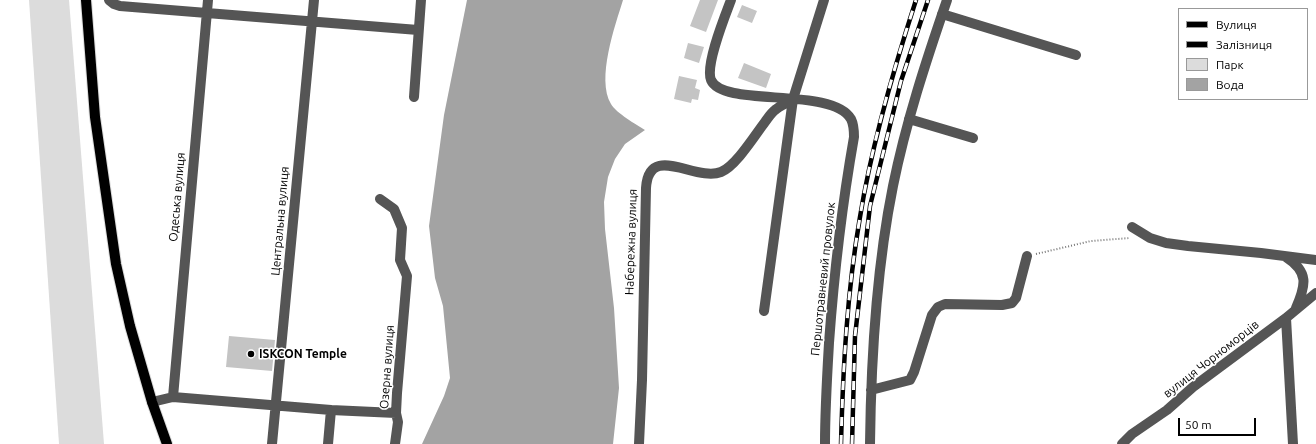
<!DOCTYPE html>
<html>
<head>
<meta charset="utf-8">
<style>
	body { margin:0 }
	#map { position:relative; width:1316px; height:444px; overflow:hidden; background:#fff; font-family:Ubuntu,sans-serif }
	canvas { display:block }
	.legend { position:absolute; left:1178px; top:8px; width:130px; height:92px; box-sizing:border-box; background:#fff; border:1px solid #999; margin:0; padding:5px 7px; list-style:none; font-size:12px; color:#000 }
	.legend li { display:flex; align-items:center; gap:8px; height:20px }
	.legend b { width:20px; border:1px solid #999 }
	.scale { position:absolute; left:1178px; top:418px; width:78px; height:18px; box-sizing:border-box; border:2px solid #000; border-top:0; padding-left:5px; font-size:12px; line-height:14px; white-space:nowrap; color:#000; -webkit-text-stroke:3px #fff; paint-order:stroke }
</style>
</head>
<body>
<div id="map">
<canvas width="1316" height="444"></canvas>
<ul class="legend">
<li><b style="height:5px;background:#000"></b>Вулиця</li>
<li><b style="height:5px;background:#000"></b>Залізниця</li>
<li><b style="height:11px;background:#dcdcdc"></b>Парк</li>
<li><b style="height:11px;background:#a3a3a3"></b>Вода</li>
</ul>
<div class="scale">50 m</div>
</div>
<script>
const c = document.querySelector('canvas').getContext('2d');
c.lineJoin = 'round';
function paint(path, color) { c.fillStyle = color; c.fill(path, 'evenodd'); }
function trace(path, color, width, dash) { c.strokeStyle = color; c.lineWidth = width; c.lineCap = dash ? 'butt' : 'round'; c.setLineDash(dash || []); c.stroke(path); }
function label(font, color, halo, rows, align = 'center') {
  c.font = font + ' Ubuntu,sans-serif'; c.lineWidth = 3; c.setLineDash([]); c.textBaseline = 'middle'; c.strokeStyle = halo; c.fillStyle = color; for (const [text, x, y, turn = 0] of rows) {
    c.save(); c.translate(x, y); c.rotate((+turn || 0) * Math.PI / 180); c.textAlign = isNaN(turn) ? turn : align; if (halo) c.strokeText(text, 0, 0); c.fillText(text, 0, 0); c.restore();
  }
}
paint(new Path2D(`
	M29,0H69L104,444H59Z`), '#dcdcdc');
paint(new Path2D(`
	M467,0H623C615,26 596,79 611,104C616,113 637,125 645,130L625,144L615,159L608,177L604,202L605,229L614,308L619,388L613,444H422L444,396L450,378L443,306L435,278L429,226L444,115Z`), '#a3a3a3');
paint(new Path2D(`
	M700,0H718L706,32L690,26Z
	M742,5L757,11L752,23L737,17Z
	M688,43L704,47L699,63L684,58Z
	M744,63L771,74L766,88L738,78Z
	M679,76L697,80L695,88L700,90L698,100L692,99L691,103L674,99Z
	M229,336L275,340L272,371L226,367Z`), '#c4c4c4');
const major = new Path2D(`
	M86,0L95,117L116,264L130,326L152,402L167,444`);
trace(major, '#dbdbdb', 12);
trace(new Path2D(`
	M1036,254L1091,241L1130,238`), '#777', 2, [1, 2]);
trace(new Path2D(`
	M109,0L114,4L120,6L418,30
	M731,0C725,16 705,65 711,80C723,108 832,86 851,119C854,125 854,131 854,137C842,205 834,274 829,343C827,377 825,410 825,444
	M942,14L1076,55
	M414,97L421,0
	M909,119L973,138
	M380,199L394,209L402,228L400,260L407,276L397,393L396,413L398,422L395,444
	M1132,227L1150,238L1166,243L1188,246L1261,253L1316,260
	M1286,257C1309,272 1306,285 1296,308
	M764,311L793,99L824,0
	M1286,318L1293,444
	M871,390L910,380L914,372L932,315L938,307L945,304L1002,305L1012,303L1016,298L1027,256
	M173,397L208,0
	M152,402L173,397L331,410L396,413
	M272,444L314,0
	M328,444L331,410
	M639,444L642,380L646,188C649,142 695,182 721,172C736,166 755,135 765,122C768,118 771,113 775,110C780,106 787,103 793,99
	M870,444C871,358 876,270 893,186C906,122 926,61 947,0
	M1122,444L1132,434L1167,410L1193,387L1286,318L1316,293`), '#555', 10);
trace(major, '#000', 10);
const rail = new Path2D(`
	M841,444C843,368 847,292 860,217C872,143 893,71 916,0
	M852,444L855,336L870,206L901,81L928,0`);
trace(rail, '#000', 4.5);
trace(rail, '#fff', 3, [9]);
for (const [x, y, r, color] of [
	[251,354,4,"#000"]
]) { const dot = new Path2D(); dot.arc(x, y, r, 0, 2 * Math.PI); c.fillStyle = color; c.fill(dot); trace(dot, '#fff', 1.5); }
label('12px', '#000', '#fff', [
	["Одеська вулиця",177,197,-85],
	["Центральна вулиця",280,221,-85],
	["Набережна вулиця",631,242,-88],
	["Першотравневий провулок",823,279,-84],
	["вулиця Чорноморців",1211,359,-38],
	["Озерна вулиця",387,367,-86]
]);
label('bold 12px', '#000', '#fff', [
	["ISKCON Temple",259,354]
], 'left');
</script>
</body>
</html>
